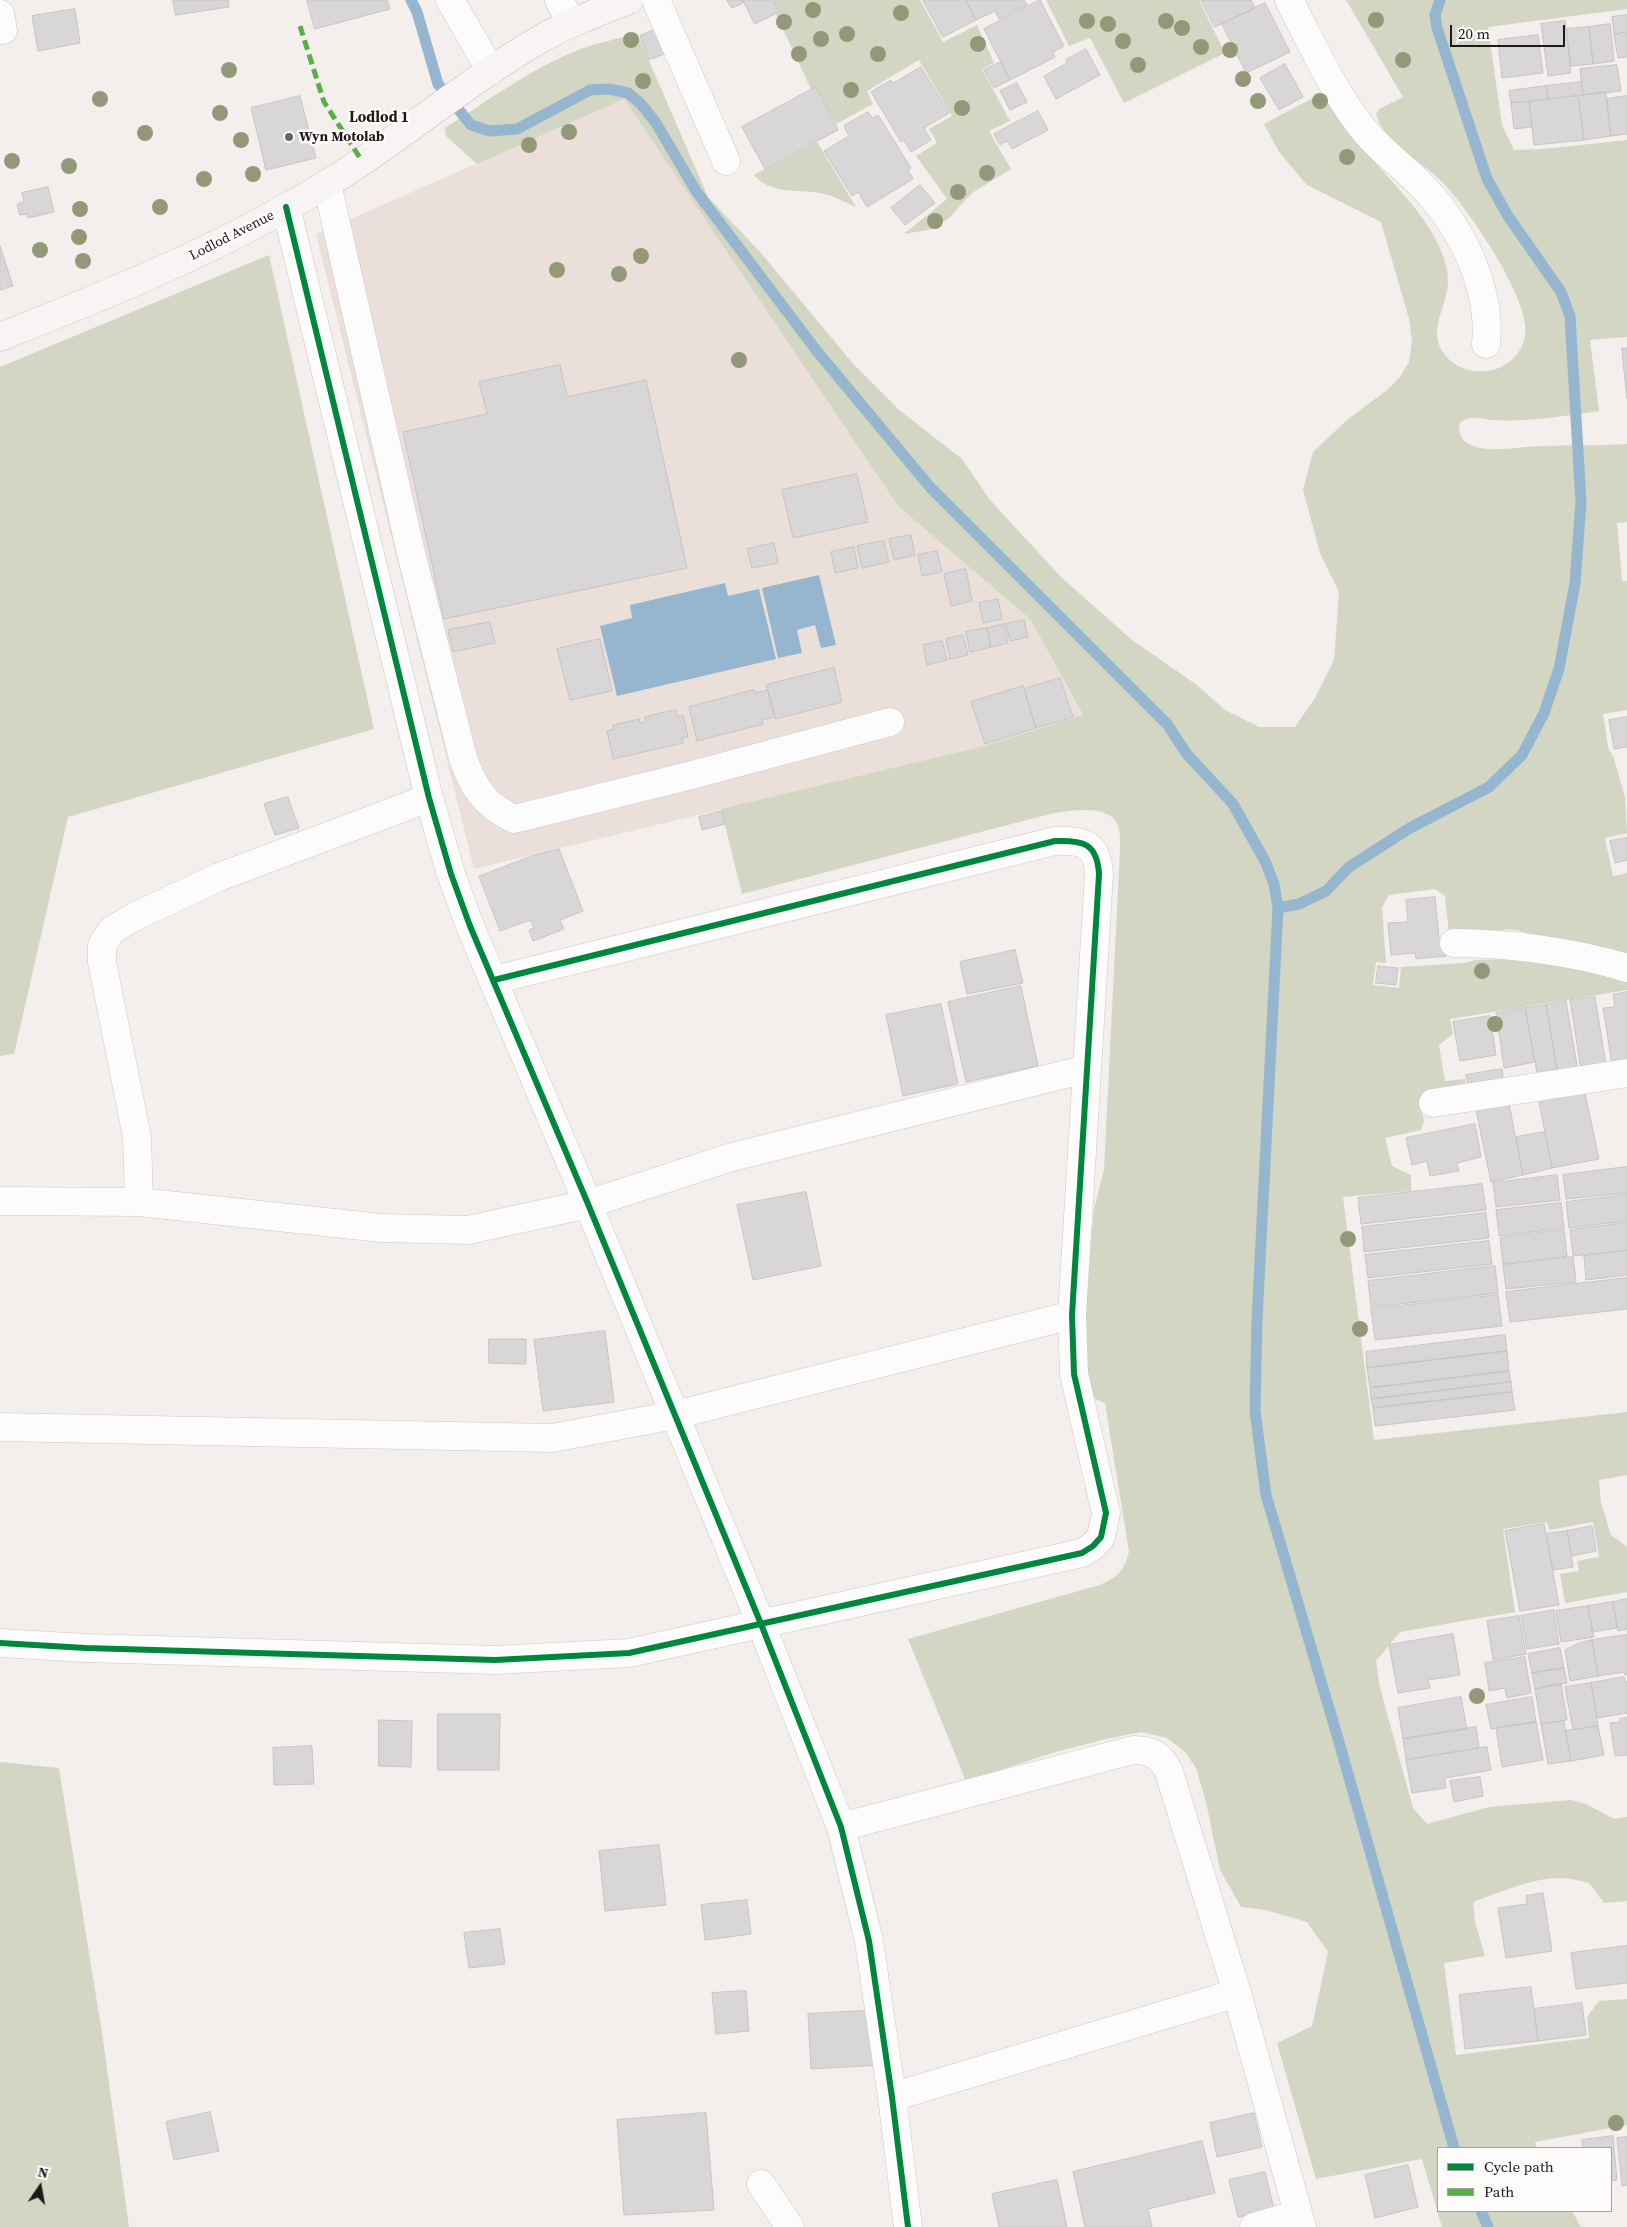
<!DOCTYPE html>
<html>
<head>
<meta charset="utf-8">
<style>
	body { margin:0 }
	#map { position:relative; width:1627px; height:2227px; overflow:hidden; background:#f4eeec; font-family:"Source Serif 4",serif }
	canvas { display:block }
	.legend { position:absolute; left:1437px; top:2147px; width:175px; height:65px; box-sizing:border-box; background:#fefcfb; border:1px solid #a4a1a0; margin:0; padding:6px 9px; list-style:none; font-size:15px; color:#1d1917 }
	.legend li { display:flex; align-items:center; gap:10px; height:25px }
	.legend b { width:25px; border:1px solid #a4a1a0 }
	.north { position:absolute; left:15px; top:2162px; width:50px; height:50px; -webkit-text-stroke:4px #fefcfb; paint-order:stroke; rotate:12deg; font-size:14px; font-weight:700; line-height:20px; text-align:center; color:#1d1917 }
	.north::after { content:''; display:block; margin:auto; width:18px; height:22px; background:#1d1917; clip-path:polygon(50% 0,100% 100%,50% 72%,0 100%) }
	.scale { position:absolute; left:1450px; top:25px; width:115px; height:22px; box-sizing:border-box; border:2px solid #1d1917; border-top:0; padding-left:6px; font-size:15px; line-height:18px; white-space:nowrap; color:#1d1917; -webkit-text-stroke:4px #fefcfb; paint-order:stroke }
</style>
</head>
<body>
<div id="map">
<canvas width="1627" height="2227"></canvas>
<ul class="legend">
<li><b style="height:6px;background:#00873e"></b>Cycle path</li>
<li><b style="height:6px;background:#55b145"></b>Path</li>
</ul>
<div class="north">N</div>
<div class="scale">20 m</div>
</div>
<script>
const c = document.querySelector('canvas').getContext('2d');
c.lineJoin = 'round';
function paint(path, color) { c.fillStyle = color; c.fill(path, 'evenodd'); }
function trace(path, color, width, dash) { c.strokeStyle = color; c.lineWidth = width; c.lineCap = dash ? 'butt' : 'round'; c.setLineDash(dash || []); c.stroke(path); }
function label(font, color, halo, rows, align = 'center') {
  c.font = font + ' "Source Serif 4",serif'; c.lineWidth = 5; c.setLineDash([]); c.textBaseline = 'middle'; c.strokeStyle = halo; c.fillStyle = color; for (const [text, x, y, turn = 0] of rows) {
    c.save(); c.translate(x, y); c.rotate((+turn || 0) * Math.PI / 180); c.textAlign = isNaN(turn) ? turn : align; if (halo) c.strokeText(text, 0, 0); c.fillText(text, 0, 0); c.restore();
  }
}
paint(new Path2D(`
	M624,99L898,506L1030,619L1083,716L984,746L474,869L316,234Z`), '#ebdfda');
paint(new Path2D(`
	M773,0H920L943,42L977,25L994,63L982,69L1010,121L989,131L1011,169L972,193L949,218L933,229L904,234L947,199L916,156L937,143L929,129L952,116L919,60L867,91L873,104L836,124L816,87L811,89L776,14L779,12Z
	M1046,0H1199L1225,53L1124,103L1090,38L1069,46Z
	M1346,0H1627V9L1488,27L1502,125L1514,150L1543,149L1627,140V337L1590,340L1599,411C1565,416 1528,422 1493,420C1480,419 1471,414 1460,423C1458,430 1460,439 1467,443C1488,455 1520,446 1543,446C1571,445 1599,446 1627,444V522L1617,523L1622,581H1627V710L1603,714L1608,747L1614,759L1625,797L1627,833L1605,838L1613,876L1627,873V958L1539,939L1520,931L1508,929L1487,933H1449L1445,896L1435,889L1389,895L1382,907L1386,963L1376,962L1373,985L1399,988L1401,967L1464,963L1476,960L1509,959L1542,962L1627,979V990L1450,1019L1453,1034L1439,1045L1445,1081L1465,1079L1466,1092L1421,1107L1424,1121L1421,1130L1385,1138L1392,1166L1411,1175V1191L1343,1197L1374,1440L1627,1412V1475L1599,1480L1601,1503L1611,1535L1627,1547V1592L1565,1603L1560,1574L1579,1571L1577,1561L1599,1557L1593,1522L1549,1530L1547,1522L1503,1529L1515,1612L1400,1632L1376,1661L1380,1688L1413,1808L1427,1824L1489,1807L1571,1800L1586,1804L1614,1819L1627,1817V1901L1604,1903L1589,1883C1580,1881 1570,1878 1561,1878C1531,1878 1502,1892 1473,1902L1475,1922L1485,1956L1444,1963L1456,2055L1589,2038L1587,2017L1599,2001L1627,1999V2125L1535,2142L1537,2148H1438V2211H1572L1581,2227H1442L1422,2159L1316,2179L1277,2043L1312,2026L1328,1952L1307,1922L1266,1910L1241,1907L1220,1870L1206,1802L1196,1768L1185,1752L1167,1738L1141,1732L1106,1739L1052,1753L966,1781L908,1639L1100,1585C1119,1576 1123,1572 1129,1552L1105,1403L1086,1395L1081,1350L1094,1209L1104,1170L1120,849C1120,840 1121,830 1116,822C1106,804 1067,811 1050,814L742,894L721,809L984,746L1083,715L1030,619L898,506L624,99L477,164L446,136L445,128C486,102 526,72 571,53C591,44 615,40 637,33L708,197L761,253L855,366L898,409L962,459L990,500L1061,577L1132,640L1197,685L1225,710L1259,727H1295L1315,698L1334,660L1339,592L1320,553L1303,490L1313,452L1348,419L1386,391L1400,377L1409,362L1412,341L1409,319L1381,222L1307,185L1279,152L1264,124L1326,91C1335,107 1344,124 1356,139C1384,177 1424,208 1442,253C1446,262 1448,272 1448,283C1447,307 1426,332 1445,355C1468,383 1517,374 1525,337C1533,303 1470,212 1446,186C1425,162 1385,146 1376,114L1379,109L1403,97Z
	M817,142L856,207C846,203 835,196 824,194C800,188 772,196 754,175Z
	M269,255L374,729L68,817L14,1054L0,1056V367Z
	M0,1762L59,1768L102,2033L129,2227H0Z`), '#d3d6c3');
paint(new Path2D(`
	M819,575L836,645L821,648L815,625L797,630L802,653L778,658L762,588Z
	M725,583L728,596L759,589L776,659L617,696L600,626L632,618L630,605Z`), '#95b6ce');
trace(new Path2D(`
	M411,0L417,12L438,84L471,125L490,131L517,129L590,90L609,89L628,93L641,104L656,123L696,191L816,350L930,487L1168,725L1186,753L1233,804L1265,861L1274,884L1278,908L1257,1320L1255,1411L1266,1495L1339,1742L1454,2148
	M1278,908L1299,904L1326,891L1349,867L1410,828L1489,787L1522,755L1544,713L1559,669L1575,583L1581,502L1570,316L1561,292L1508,216L1487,179L1437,28L1435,15L1440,0
	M1481,2211L1488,2227`), '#95b6ce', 11);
const building = new Path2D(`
	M173,0H228L229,7L176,15Z
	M307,0H387L390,9L315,29Z
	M727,0H742L743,3L732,8Z
	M743,0H773L779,12L755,24Z
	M923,0H966L976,20L943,37Z
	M966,0H1024L1027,5L999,19L995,11L976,20Z
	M1040,0L1064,46L1053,52L1055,57L1010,80L984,29Z
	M1201,0H1251L1255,8L1215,27Z
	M1265,3L1290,52L1246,73L1222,24Z
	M75,9L80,43L38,51L32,16Z
	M1627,15V32L1614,34L1612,17Z
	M1565,21L1571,73L1548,76L1541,24Z
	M1610,24L1614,61L1593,64L1589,27Z
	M1589,27L1593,64L1571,66L1566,29Z
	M658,28L667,53L649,60L640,36Z
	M1627,34V57L1618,58L1614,35Z
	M1538,35L1543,73L1502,78L1498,40Z
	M1086,49L1100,75L1056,99L1044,76L1067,63L1066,60Z
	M1001,62L1010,80L994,88L984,70Z
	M1285,64L1303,97L1279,110L1260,78Z
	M1617,65L1621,91L1583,95L1580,69Z
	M921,67L949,113L924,128L931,140L911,152L904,140L901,142L871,92L891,80L893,83Z
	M1581,82L1583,95L1548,99L1546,86Z
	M1017,83L1027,102L1010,110L1000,91Z
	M1546,86L1548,99L1511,103L1509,91Z
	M816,87L838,130L765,169L742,127Z
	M1606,92L1611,136L1584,140L1578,96Z
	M300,96L316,158L266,170L251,108Z
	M1578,96L1584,140L1534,145L1529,102Z
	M1627,96V134L1611,136L1606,99Z
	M1529,102L1532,127L1514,129L1511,103Z
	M1038,111L1048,130L1012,149L1007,141L1000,145L994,134Z
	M868,112L872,118L878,115L911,168L908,170L913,179L867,207L858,192L852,196L824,151L849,136L844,126Z
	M920,185L935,203L905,225L891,208Z
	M48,187L54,212L28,218L27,214L20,215L17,204L24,202L22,193Z
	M0,246L13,286L0,290Z
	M1622,348H1627V398Z
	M560,365L567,397L646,380L687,568L444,619L403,432L487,414L479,382Z
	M857,474L868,522L793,538L782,490Z
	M911,535L915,555L894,560L889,539Z
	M884,541L889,562L862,568L857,546Z
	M774,543L778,563L752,568L747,549Z
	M854,547L858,568L835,573L831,552Z
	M937,551L942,572L922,576L918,555Z
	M966,569L972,601L951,606L944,574Z
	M998,599L1002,619L983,623L979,603Z
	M1024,620L1028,637L1010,641L1006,624Z
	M490,622L495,643L453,652L448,630Z
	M1004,624L1008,643L991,647L987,628Z
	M987,628L991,647L970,652L966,632Z
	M963,635L968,655L950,659L946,639Z
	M600,639L612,691L570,700L557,649Z
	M942,641L947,660L927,665L923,645Z
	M834,668L842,702L775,719L766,685Z
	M1060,678L1073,717L1036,728L1024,689Z
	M1023,686L1036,728L985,744L971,702Z
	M754,690L755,693L768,690L775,717L762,720L763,724L697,741L689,707Z
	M676,710L677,717L683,715L688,737L682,738L683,743L613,759L607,731L614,729L613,725L639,719L640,723L646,722L645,717Z
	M1627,717V747L1614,749L1609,720Z
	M288,797L299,828L275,835L264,804Z
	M722,811L725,824L702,830L699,817Z
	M1627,838V860L1615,863L1610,841Z
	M559,849L583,911L560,920L564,929L533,941L529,930L534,928L530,920L500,931L479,876L532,856Z
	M1435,897L1439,939H1444L1446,956L1416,959L1415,953L1391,955L1388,923L1408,922L1406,900Z
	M1015,950L1023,983L967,994L960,962Z
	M1378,966L1398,968L1396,985L1376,983Z
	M1021,986L1038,1066L966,1082L948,1002Z
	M1627,992V1062L1612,1064L1603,1008L1615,1007L1613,995Z
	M1595,997L1606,1065L1581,1069L1570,1000Z
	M1566,1001L1578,1071L1558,1075L1546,1005Z
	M941,1004L958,1084L903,1096L886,1015Z
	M1546,1005L1558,1075L1538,1078L1525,1008Z
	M1525,1008L1535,1062L1504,1068L1496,1013Z
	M1490,1016L1496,1055L1460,1061L1453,1022Z
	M1502,1069L1504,1085L1469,1091L1466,1075Z
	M1584,1088L1599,1159L1552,1168L1538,1097Z
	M1509,1104L1523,1175L1491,1182L1476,1110Z
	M1475,1124L1481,1157L1457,1163L1459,1171L1430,1176L1427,1161L1412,1165L1406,1138Z
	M1545,1132L1552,1168L1523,1175L1516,1137Z
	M1627,1167V1193L1566,1199L1563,1175Z
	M1557,1175L1560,1200L1496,1207L1493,1183Z
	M1482,1184L1486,1210L1361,1224L1358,1198Z
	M806,1192L821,1266L753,1280L737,1205Z
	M1627,1195V1221L1569,1228L1566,1202Z
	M1561,1203L1564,1228L1499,1236L1496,1210Z
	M1486,1213L1489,1238L1364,1252L1362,1227Z
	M1627,1223V1250L1573,1256L1570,1230Z
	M1564,1230L1567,1256L1503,1264L1500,1238Z
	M1489,1241L1492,1264L1368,1278L1365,1255Z
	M1627,1251V1275L1586,1280L1584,1256Z
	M1573,1257L1576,1282L1506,1289L1503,1265Z
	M1495,1266L1498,1293L1371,1307L1368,1281Z
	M1627,1278V1309L1510,1322L1506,1292Z
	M1498,1295L1502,1326L1375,1340L1371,1309Z
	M605,1331L614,1402L543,1411L534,1340Z
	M1505,1335L1507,1351L1367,1368L1366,1352Z
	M489,1339H526V1364L489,1363Z
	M1507,1351L1509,1371L1370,1388L1367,1368Z
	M1509,1371L1511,1382L1371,1399L1370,1388Z
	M1511,1382L1512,1392L1373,1408L1371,1399Z
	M1512,1392L1515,1410L1375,1426L1373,1408Z
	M1544,1524L1559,1605L1520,1611L1505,1531Z
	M1592,1526L1596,1551L1572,1556L1567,1531Z
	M1567,1531L1573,1567L1553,1570L1546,1534Z
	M1627,1599V1629L1618,1631L1613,1602Z
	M1613,1602L1617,1628L1592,1632L1588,1606Z
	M1588,1606L1594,1637L1561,1642L1556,1611Z
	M1554,1610L1559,1644L1527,1649L1521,1616Z
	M1519,1616L1526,1654L1493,1660L1487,1621Z
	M1453,1634L1460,1675L1428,1680L1430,1688L1398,1693L1389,1645Z
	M1627,1635V1675H1625L1624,1672L1598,1676L1592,1640Z
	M1592,1640L1598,1676L1570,1681L1565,1650L1579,1643Z
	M1560,1648L1564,1668L1532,1673L1528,1654Z
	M1525,1657L1531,1693L1507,1698L1505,1688L1489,1691L1485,1663Z
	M1564,1668L1567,1683L1535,1689L1532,1673Z
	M1624,1677L1625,1682H1627V1713L1597,1718L1591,1683Z
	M1591,1683L1598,1726L1573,1730L1565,1687Z
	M1561,1684L1567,1720L1541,1724L1535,1689Z
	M1461,1697L1467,1729L1403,1739L1398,1708Z
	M1532,1697L1536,1722L1491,1729L1486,1705Z
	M438,1714H500L499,1770H438Z
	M1627,1718V1755L1615,1756L1610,1723L1620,1722V1719Z
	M379,1720L412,1721L411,1767L379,1766Z
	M1564,1721L1571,1761L1548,1764L1541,1724Z
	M1536,1722L1543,1760L1502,1767L1496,1728Z
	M1598,1726L1604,1755L1571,1761L1565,1731Z
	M1476,1727L1479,1748L1406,1760L1403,1739Z
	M312,1746L314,1784L274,1785L273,1748Z
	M1487,1747L1491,1770L1445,1778L1446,1788L1412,1793L1406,1760Z
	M1480,1777L1483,1796L1454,1802L1450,1781Z
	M659,1845L666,1905L605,1911L599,1851Z
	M1543,1893L1552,1951L1506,1958L1498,1908L1527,1904L1526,1896Z
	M747,1900L751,1934L705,1940L701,1905Z
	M500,1929L505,1964L469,1968L464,1933Z
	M1627,1946V1983L1576,1989L1571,1953Z
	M1531,1987L1538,2041L1465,2049L1459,1995Z
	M746,1991L749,2031L716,2034L712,1993Z
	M1582,2003L1586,2035L1538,2041L1534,2009Z
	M879,2010L882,2065L811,2069L808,2014Z
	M210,2112L219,2151L174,2160L166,2122Z
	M706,2113L714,2210L624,2215L617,2120Z
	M1254,2113L1262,2147L1217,2157L1210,2123Z
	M1613,2136L1617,2180L1611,2181V2148H1583L1582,2140Z
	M1627,2137V2185L1622,2186L1617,2138Z
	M1202,2141L1215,2193L1148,2209L1152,2227H1085L1073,2172Z
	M1408,2165L1418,2207L1375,2218L1365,2175Z
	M1265,2172L1274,2209L1238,2217L1229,2180Z
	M1057,2180L1067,2227H999L992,2194Z`);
paint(building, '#d9d6d7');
trace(building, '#c7c4c5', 1);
const minor = new Path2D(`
	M450,0L491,71
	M559,0L571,23
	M656,0L726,161
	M1289,0C1311,42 1331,87 1360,125C1376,147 1398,162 1417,181C1458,220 1492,286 1486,344
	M0,14L3,30
	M327,184L411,553L463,758C473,788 485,805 514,819L688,776L890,722
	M286,207L429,798L451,874L470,926L588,1204L761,1624L841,1827L869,1941L892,2097L908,2227
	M1454,943C1508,943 1575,952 1627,968
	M1433,1103L1627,1073
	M0,1201L139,1202L381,1228L468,1230L588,1204L732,1157L1086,1069
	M139,1202L137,1137L102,962V945L112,930L134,917L219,877L429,798
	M0,1427L552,1438L675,1415L1072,1315
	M0,1643L86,1648L495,1660L629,1653L1082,1553L1093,1546L1101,1537L1106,1513L1074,1374L1072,1315L1099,874C1097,843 1083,840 1055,841L494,980
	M841,1827L1133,1750C1151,1750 1161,1755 1169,1772L1237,1993L1302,2227
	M892,2097L1237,1993
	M761,2184L790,2227
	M1254,2227L1298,2214`);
const major = new Path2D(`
	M0,337C112,293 224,247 327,184C400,139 465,83 539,40C568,23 598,12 629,0`);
trace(minor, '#cdc8c7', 29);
trace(major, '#c6bcbd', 29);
trace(minor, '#fdfcfc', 28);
trace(major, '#f9f4f4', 28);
trace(new Path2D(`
	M300,26L324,102L362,161`), '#55b145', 5, [10, 5]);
trace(new Path2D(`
	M286,207L429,798L451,874L470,926L588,1204L761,1624L841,1827L869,1941L892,2097L908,2227
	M0,1643L86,1648L495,1660L629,1653L1082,1553L1093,1546L1101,1537L1106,1513L1074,1374L1072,1315L1099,874C1097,843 1083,840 1055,841L494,980`), '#00873e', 6);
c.fillStyle = '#939978';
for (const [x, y] of [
	[813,10],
	[901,13],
	[1376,20],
	[1087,21],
	[1166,21],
	[784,22],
	[1108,24],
	[1182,28],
	[847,34],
	[821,39],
	[631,40],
	[1123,41],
	[978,44],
	[1201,47],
	[1230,50],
	[799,54],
	[878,54],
	[1403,60],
	[1138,65],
	[229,70],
	[1243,79],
	[643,81],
	[851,90],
	[100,99],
	[1258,101],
	[1320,101],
	[962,108],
	[220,113],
	[569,132],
	[145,133],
	[241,140],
	[529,145],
	[1347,157],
	[12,161],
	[69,166],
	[987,173],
	[253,174],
	[204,179],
	[958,192],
	[160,207],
	[80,209],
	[935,221],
	[79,237],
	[40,250],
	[641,256],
	[83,261],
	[557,270],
	[619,274],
	[739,360],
	[1482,971],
	[1495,1024],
	[1348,1239],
	[1360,1329],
	[1477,1696],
	[1616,2123]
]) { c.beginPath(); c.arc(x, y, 8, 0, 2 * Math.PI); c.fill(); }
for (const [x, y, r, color] of [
	[289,137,5,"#686462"]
]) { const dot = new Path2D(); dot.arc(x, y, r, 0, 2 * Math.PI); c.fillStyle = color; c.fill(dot); trace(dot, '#fefcfb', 2); }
label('bold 14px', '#1d1917', '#fefcfb', [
	["Wyn Motolab",299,137]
], 'left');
label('14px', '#1d1917', '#fefcfb', [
	["Lodlod Avenue",232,236,-27]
]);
label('bold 15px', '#1d1917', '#fefcfb', [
	["Lodlod 1",379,118]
]);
</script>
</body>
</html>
